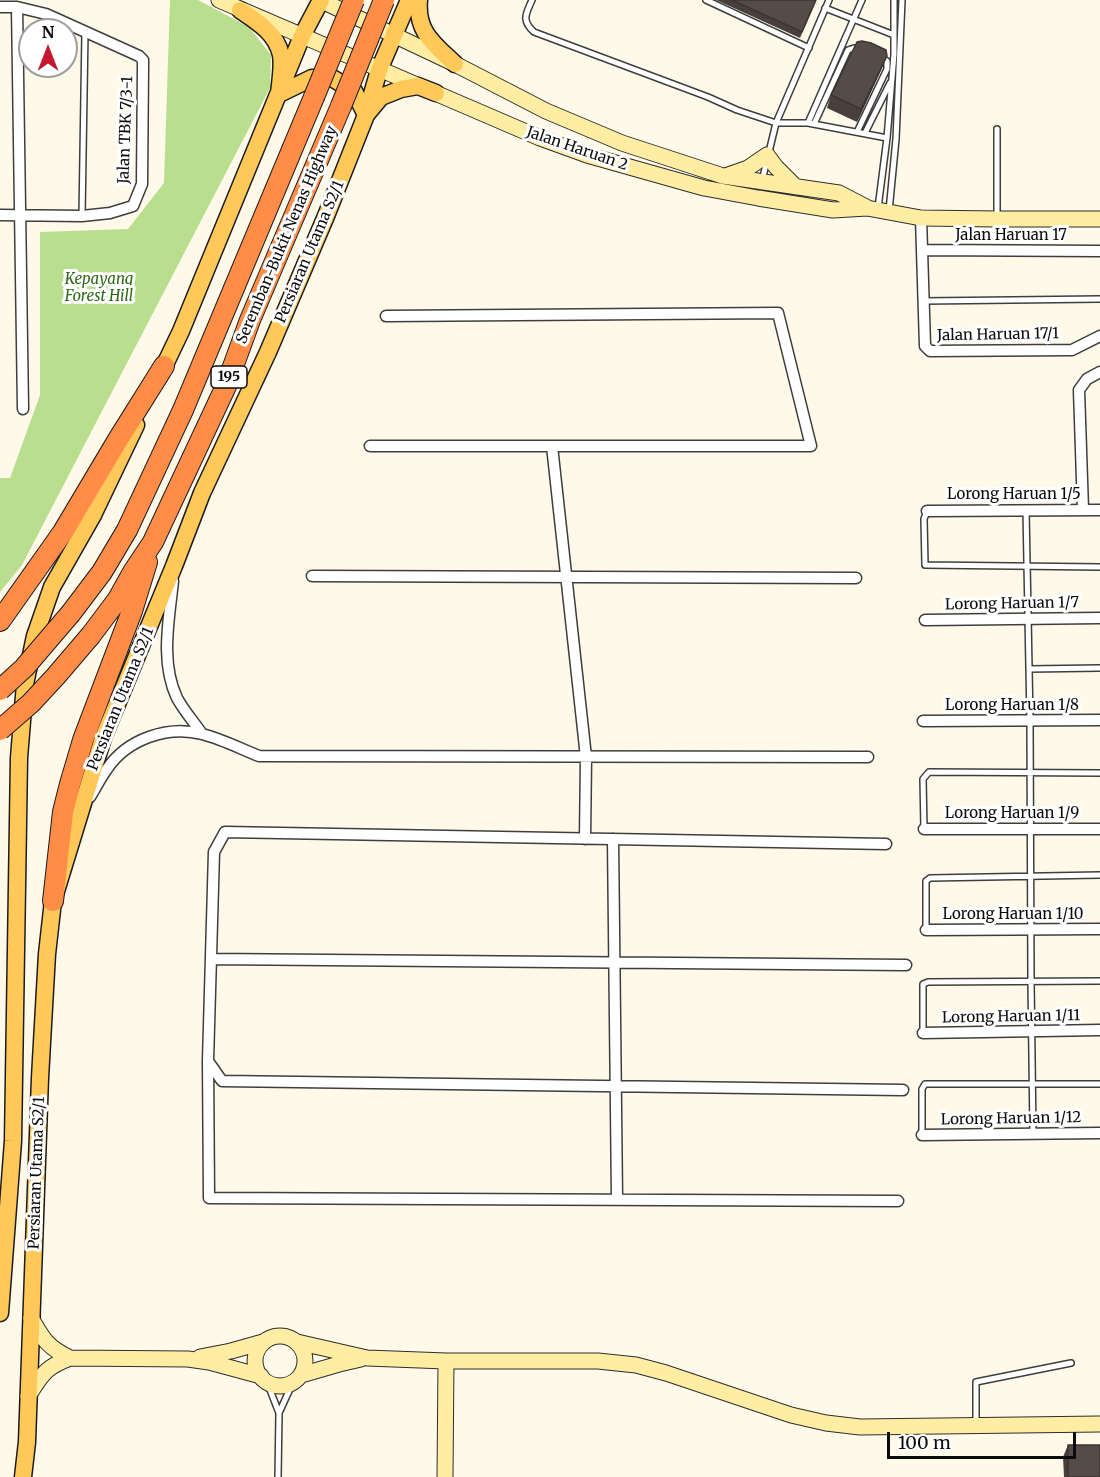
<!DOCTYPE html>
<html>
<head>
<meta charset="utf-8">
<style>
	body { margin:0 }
	#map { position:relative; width:1100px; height:1477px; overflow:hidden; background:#fff9e9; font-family:Merriweather,serif }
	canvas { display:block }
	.north { position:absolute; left:18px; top:18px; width:60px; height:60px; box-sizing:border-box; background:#fff; border:2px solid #9d9d9d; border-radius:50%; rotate:0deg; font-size:16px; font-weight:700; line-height:24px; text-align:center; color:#0b0b0b }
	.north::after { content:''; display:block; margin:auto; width:21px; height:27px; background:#c6182f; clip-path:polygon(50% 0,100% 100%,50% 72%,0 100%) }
	.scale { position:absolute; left:887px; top:1432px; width:189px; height:27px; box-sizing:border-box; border:3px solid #0b0b0b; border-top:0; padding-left:8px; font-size:18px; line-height:21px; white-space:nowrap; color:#0b0b0b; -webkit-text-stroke:4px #fff; paint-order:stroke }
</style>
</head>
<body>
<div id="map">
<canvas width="1100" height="1477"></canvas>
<div class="north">N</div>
<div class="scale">100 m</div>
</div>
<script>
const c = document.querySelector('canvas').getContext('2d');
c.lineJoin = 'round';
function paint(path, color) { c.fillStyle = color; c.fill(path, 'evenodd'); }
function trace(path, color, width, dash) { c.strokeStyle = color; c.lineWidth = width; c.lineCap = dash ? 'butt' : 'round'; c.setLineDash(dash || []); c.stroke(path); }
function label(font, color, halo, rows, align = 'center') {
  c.font = font + ' Merriweather,serif'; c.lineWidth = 6; c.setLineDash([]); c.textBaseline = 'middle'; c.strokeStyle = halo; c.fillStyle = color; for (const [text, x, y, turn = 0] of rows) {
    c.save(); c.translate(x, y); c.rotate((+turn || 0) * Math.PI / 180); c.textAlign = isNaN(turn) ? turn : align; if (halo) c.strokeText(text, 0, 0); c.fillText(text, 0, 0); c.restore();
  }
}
paint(new Path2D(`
	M170,0H198L249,27L271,55L270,88L22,565L0,592V478H10L40,395V232L128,229L164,183Z`), '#b9df8e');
const lane = new Path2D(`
	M532,0C526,14 521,20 534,32L708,97L737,110L776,123H808L887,138
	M706,0L809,48
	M825,8L894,35
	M808,123L862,0
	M814,124L848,50L854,48H858
	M857,132L887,69V61L880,57
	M865,133L890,83
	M762,181L776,123L829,0
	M878,208L887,138L894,54V0
	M889,211L896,139L902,0
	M82,216L85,32
	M997,218V129
	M924,301L1100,299
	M1026,510L1030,721L1031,981L1033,1134
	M927,511L924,519L925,565L1100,567
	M1029,669L1100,668
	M924,829L923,779L929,772L1100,773
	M926,930V881L930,878L1100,875
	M923,1033V984L928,982L1100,981
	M922,1135V1089L925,1084H1100
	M267,1382L279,1413L278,1477
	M279,1413L289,1391L295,1380
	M976,1424V1382L1071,1363`);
const street = new Path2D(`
	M0,7H17L46,14L139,56L143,60V66L142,184L133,206L110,213L82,216L0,215
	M17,7L23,409
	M921,218L925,346L930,351L1072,350L1100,336
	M923,250L1100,251
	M370,446H811L778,313L386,316
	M552,446L586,757L585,839
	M1083,510L1079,390L1087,379L1100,372
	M927,511L1100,510
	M312,576L856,578
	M173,581C169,620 160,662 177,698C184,711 194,722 202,734
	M925,620L1100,618
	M923,721L1100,720
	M90,797C96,787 101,777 107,769C127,739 168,725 202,734C222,739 241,749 259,756L868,757
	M924,829H1100
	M613,839L617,1199
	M886,844L225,832L214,852L208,1061L222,1081L903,1090
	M926,930L1100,929
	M211,959L906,965
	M923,1033L1100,1030
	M208,1061L209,1198L898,1201
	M922,1135L1100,1133`);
const secondary = new Path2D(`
	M219,0L540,138L587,155L704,188L758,198L833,210L867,208L921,218L997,219H1100
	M320,0L455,64L546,111L622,143L723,176L839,193L866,207
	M728,175L748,168L767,155L776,167L796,187
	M31,1318C43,1339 47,1347 70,1358
	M255 1361a25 25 0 1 1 50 0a25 25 0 1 1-50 0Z
	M297,1342L367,1358L446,1361H598L636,1365L666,1373L791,1415L826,1423L860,1427L1100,1424
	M200,1357L231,1351L263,1342
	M301,1375L339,1364L361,1359
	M28,1396C43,1374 44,1368 70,1358L188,1359L209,1362L261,1376
	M445,1477L446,1361`);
const primary = new Path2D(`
	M419,0C416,32 434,44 455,64
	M240,10C258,22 276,33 281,55C283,67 280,82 279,94L312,78H332L354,91L366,115L381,97L401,89L418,86L436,93
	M159,377L181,331L302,36L321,0
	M0,1313L13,1141L19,758L25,684L35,636L52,587L93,515L136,425
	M23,1477L27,1442L40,1078L47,954L53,901L103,738L174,566L202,493L268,352L326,216L366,115L379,70L409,0`);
const highway = new Path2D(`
	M71,613L102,572L127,530L183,410L314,97
	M0,621L63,532L119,438L164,366
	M91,635L118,599L133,572L153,542L226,386L250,320L341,106
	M53,901L63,812L70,784L83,740L132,611L147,562`);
trace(lane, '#3e3e3e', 8);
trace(street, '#3e3e3e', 13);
trace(secondary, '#2d2d2d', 17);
trace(primary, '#1c1c1c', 19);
trace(highway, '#1c1c1c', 22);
trace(lane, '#fff', 5);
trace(street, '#fff', 10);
trace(secondary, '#ffeda4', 15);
trace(primary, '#ffc959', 16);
trace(highway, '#ff8c47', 20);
const highwayBridge = new Path2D(`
	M314,97L354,0
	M341,106L384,0
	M0,690L24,668L71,613
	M0,730L31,703L56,676L91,635`);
trace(highwayBridge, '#1c1c1c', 22, []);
trace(highwayBridge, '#ff8c47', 20);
paint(new Path2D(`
	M716,0H816L800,38Z
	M887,56L882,68L857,122L827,108L831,95Z
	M1068,1445L1100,1477H1064L1063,1457Z`), '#49403d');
paint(new Path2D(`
	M887,56L882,68L857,122L861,109Z`), '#3c3432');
const building = new Path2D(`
	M732,0H816L802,32Z
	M862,41L871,43L886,50L887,56L861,109L831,95L857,42Z
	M1068,1445H1100V1477H1068Z`);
paint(building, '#554b47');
trace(building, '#3c3432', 1.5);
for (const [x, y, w] of [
	[229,377,36]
]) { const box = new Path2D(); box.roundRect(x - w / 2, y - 11, w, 22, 4.5); c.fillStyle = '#fff'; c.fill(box); trace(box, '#0b0b0b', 1.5); }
label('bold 14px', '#0b0b0b', null, [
	["195",229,377]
]);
label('15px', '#0b0b0b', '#fff', [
	["Jalan TBK 7/3-1",126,130,-88],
	["Jalan Haruan 2",577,149,19],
	["Seremban-Bukit Nenas Highway",287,235,-67],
	["Jalan Haruan 17",1011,236],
	["Persiaran Utama S2/1",310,252,-67],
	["Jalan Haruan 17/1",998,335,-1],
	["Lorong Haruan 1/5",1014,495],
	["Lorong Haruan 1/7",1012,604,-1],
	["Persiaran Utama S2/1",121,699,-68],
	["Lorong Haruan 1/8",1012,706],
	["Lorong Haruan 1/9",1012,814],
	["Lorong Haruan 1/10",1013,915],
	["Lorong Haruan 1/11",1011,1017,-1],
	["Lorong Haruan 1/12",1011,1119,-1],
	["Persiaran Utama S2/1",37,1173,-88]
]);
label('italic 15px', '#2e6817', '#fff', [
	["Kepayang",99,280],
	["Forest Hill",99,297]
]);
</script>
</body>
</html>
